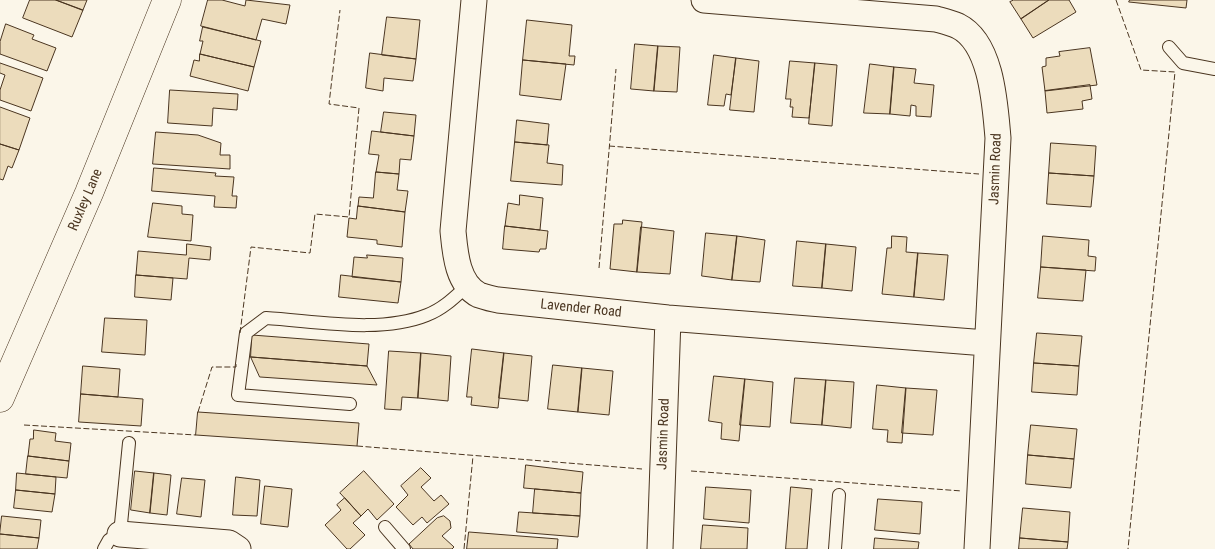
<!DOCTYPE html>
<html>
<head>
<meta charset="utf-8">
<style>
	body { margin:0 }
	canvas { display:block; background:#fbf6e9 }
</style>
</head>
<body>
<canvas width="1215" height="549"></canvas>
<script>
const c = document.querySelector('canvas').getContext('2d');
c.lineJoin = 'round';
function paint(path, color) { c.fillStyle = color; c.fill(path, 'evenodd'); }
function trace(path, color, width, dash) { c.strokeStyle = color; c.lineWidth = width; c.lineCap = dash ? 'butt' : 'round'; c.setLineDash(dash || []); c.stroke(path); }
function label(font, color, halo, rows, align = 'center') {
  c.font = font + ' "Roboto Condensed",sans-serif'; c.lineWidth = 4; c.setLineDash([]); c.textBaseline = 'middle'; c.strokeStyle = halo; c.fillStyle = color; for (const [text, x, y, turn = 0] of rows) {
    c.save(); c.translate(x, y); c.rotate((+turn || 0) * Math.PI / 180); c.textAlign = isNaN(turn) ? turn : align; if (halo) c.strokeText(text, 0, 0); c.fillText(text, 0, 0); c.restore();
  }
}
const building = new Path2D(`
	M30,0H56L83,10L72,37L23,18Z
	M56,0H87L83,10Z
	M208,0H222L245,6L246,0L290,5L286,24L262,19L256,40L201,26Z
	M1014,0H1049L1021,19L1010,2Z
	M1049,0H1069L1076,12L1033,38L1021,19Z
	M1130,0H1187L1186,8L1129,2Z
	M387,17L420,20L416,59L382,55Z
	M527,20L572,25L569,56H575L574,65L523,60Z
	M6,24L34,35L32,39L56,48L47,71L0,54V42Z
	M203,27L261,41L254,67L200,54L203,41H200Z
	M635,44L658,46L654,91L631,89Z
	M658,46L680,47L677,92L654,91Z
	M1090,48L1097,85L1045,91L1042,67L1046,66V58L1060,56L1059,52Z
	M370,53L416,59L413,81L384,78L383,91L366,88Z
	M200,54L254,67L248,91L190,76L194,60L199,61Z
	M714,55L736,58L731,95L726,94L724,106L708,105Z
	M736,58L759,61L754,112L730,110Z
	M523,60L566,64L561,100L520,95Z
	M790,61L815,63L809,118L792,117L793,107H790L791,99H786Z
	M0,63L43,78L31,111L0,100V90L5,75L0,73Z
	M815,63L837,65L832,126L809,124Z
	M870,64L894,67L890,114L864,113Z
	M894,67L916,69L914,83L934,85L931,117L916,116V106L911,105L910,116L890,114Z
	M1090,85L1092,99L1082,101L1083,109L1047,113L1045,91Z
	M170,90L238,94L237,110L213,108L212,126L168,123Z
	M0,107L30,118L19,150L0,144Z
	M384,112L416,115L414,136L381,132Z
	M517,120L549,124L547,145L515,142Z
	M372,131L414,136L411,160L400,159L399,174L376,172L379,155L369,154Z
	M156,132L198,135L221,143L220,155H230V169L153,164Z
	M515,142L549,145L547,163L563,165L562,185L511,181Z
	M1051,143L1096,146L1094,176L1049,173Z
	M0,144L19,150L12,168L8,166L3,180L0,179Z
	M154,168L216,173L215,176L234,177L232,196H237L236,208L214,207L215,196L152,191Z
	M376,172L399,174L397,190L408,191L405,212L358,206L359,197L373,198Z
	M1049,173L1094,176L1091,207L1047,204Z
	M520,195L543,198L540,230L505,226L508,203L519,205Z
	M153,203L182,206V214L193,215L191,241L148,237Z
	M358,206L405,212L402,247L377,244V240L347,237L349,218L356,219Z
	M623,220L642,222L637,272L610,269L614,224H622Z
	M505,226L548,231L546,249H540L539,252L503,249Z
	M641,227L674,231L670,274L637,272Z
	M706,233L737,236L732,280L702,276Z
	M737,236L765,240L760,282L732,280Z
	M892,236L907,237L906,252L918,253L914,297L882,294L887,248H891Z
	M1043,236L1089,240L1088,256L1096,257L1095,271L1041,267Z
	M797,241L826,244L822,288L793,286Z
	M187,244L211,247L210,260L189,258L187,279L136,275L138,251L186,255Z
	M826,244L856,247L852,291L822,288Z
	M918,253L948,255L944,300L914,297Z
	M367,255L403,258L401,282L352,277L354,257L367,258Z
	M1041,267L1086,270L1083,301L1038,298Z
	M136,275L173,278L171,300L135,297Z
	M341,275L401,282L398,303L339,297Z
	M105,318L147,320L145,355L102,352Z
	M1037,333L1082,336L1079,366L1034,363Z
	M252,335L369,344L367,366L251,357Z
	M472,349L504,353L498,408L471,405L472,397H467Z
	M389,351L421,353L418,398L402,397L401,410L385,409Z
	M421,353L451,356L448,401L418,398Z
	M504,353L532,356L528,401L499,398Z
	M251,357L367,366L377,385L260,377Z
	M1034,363L1079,366L1077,395L1032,392Z
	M553,365L582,368L578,412L548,409Z
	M83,366L120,369L118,397L81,394Z
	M582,368L613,371L609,415L578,412Z
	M714,376L745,379L739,441L721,439L722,423L709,421Z
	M795,378L826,380L822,425L791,423Z
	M745,379L773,382L770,427L740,425Z
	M826,380L854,382L851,428L822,425Z
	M877,385L906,388L902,443L887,442L888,430L873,429Z
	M906,388L937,390L933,435L902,433Z
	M81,394L143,399L141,426L79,422Z
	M198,412L359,423L357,446L196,435Z
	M1031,425L1077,429L1074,459L1028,455Z
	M34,430L56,433L55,441L71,443L69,461L28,456L30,439H33Z
	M1028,455L1074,459L1071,488L1026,484Z
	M28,456L69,461L67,478L26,474Z
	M526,465L583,472L581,493L524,488Z
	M421,468L431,478L421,487L434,501L441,495L449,504L427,523L422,517L413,525L396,507L408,495L401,486Z
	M135,471L154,473L150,513L131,510Z
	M364,471L394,504L377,520L368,509L361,516L340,493Z
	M17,473L56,477L55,494L16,490Z
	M154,473L171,475L167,515L150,513Z
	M236,477L260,480L257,516L233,515Z
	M182,478L205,480L201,517L177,514Z
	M265,486L292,489L288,527L261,524Z
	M706,487L751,490L749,523L704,519Z
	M791,487L812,489L807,549H786Z
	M535,489L581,493L580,516L533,513Z
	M16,490L55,494L52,512L14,508Z
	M345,498L361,516L353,523L365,535L350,549H347L325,525L341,510L337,505Z
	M878,499L922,502L920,534L875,530Z
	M1023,508L1070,512L1068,542L1020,538Z
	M519,512L580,516L578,537L517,532Z
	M2,516L41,520L39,538L0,534Z
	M444,516L450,521L451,528L442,536L454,547L452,549H413L409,544L437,518Z
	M703,525L748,528L747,549H701Z
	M469,532L558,539L557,549H467Z
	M0,534L39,538L37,549H0Z
	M875,538L919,542L918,549H874Z
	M1020,538L1068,542L1067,549H1019Z`);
paint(building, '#ecdcbc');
trace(building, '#4a3520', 1);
const lane = new Path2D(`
	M1169,47L1183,63L1215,69
	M350,404L238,395L246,333L266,318C316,321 380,334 427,315C443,309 455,297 467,286
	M385,527L404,549
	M104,549L109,540L120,534L129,443
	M835,549L839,495`);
const street = new Path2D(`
	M474,0L453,231C455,252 457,284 479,295C485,297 492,299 498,300L668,318L986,343
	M704,0L936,19C943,21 951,23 958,26C992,43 995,105 998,138L977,549
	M120,534L229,543L238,549
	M660,549L668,318`);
const secondary = new Path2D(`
	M0,398L89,193L167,0`);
trace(lane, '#4a3520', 14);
trace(street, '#4a3520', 27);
trace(secondary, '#4a3520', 29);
trace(lane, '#fbf6e9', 12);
trace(street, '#fbf6e9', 25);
trace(secondary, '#fbf6e9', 28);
trace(new Path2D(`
	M1116,0L1141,70L1175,72L1128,549
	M609,146L979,174
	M599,268L616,69
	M240,333L251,247L310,253L315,214L349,217L359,108L329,104L340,10
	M198,412L212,367H236V363
	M24,425L196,435
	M357,446L642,469
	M691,471L962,491
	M464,549L473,456`), '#4a3520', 1, [6, 2.5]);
label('14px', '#4a3520', '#fbf6e9', [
	["Jasmin Road",996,169,-88],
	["Ruxley Lane",86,200,-67],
	["Lavender Road",581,309,6],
	["Jasmin Road",664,434,-88]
]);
</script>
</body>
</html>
